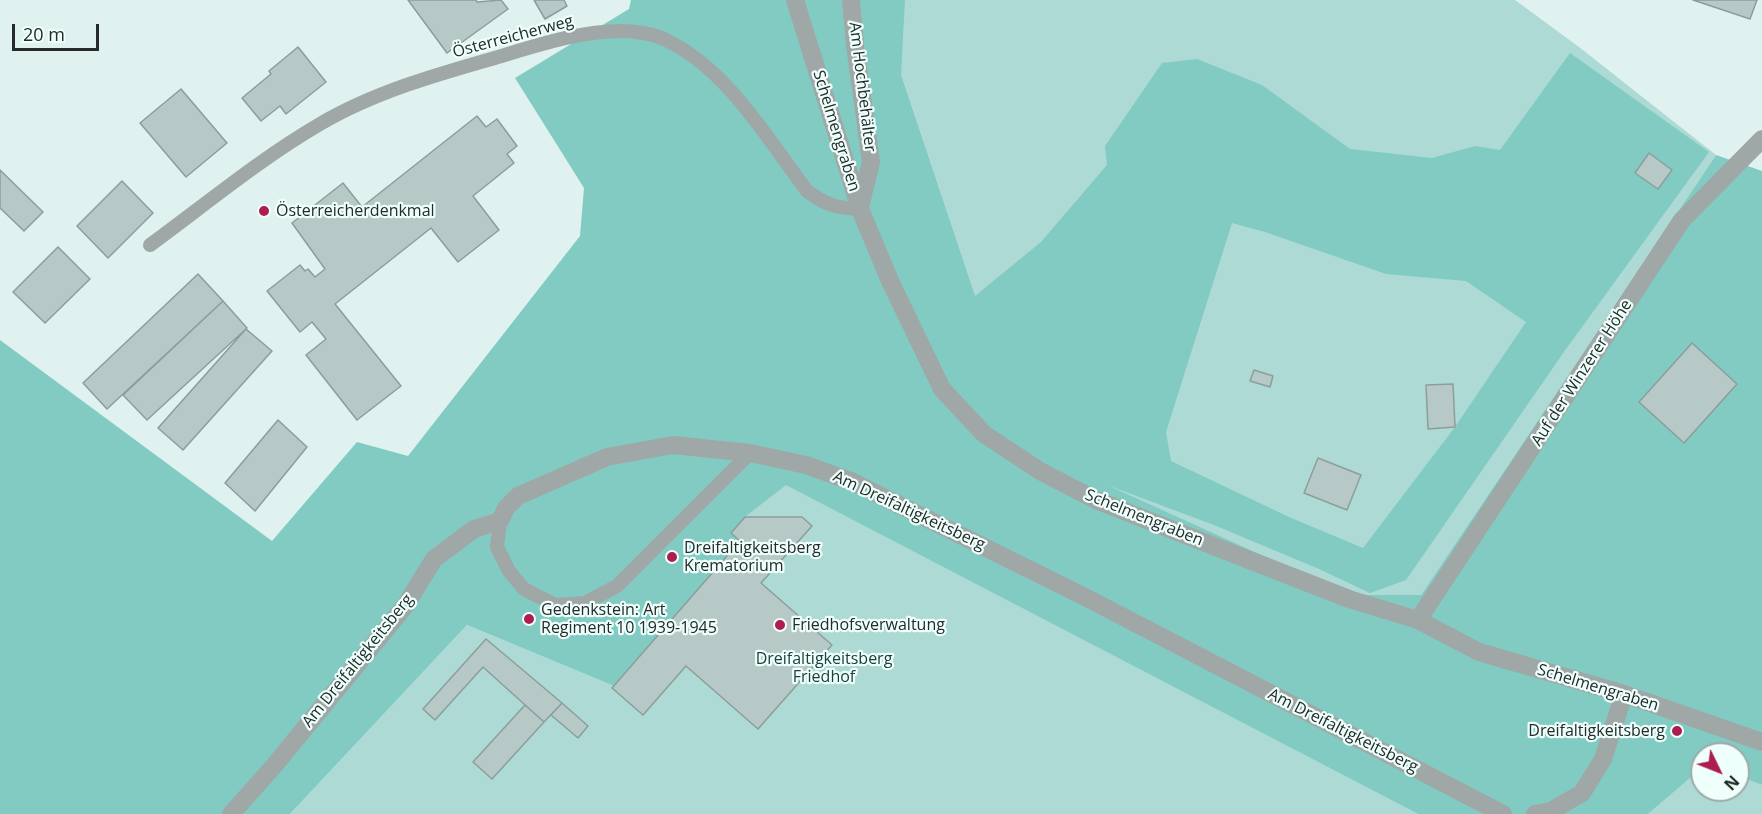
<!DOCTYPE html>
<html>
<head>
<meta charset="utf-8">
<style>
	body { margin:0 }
	#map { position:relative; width:1762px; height:814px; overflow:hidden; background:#dff2f0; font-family:"Open Sans",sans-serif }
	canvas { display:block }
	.north { position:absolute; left:1690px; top:742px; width:60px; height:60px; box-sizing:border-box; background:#effffc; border:2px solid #9eaaa8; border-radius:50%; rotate:133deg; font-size:16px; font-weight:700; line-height:24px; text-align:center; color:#242b2a }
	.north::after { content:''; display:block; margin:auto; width:21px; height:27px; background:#ae1d50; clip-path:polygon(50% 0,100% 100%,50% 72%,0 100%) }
	.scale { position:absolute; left:12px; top:24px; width:87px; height:27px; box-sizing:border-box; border:3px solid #242b2a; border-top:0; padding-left:8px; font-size:18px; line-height:21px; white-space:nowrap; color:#242b2a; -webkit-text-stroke:4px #effffc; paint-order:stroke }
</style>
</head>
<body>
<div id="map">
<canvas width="1762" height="814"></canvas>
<div class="north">N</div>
<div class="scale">20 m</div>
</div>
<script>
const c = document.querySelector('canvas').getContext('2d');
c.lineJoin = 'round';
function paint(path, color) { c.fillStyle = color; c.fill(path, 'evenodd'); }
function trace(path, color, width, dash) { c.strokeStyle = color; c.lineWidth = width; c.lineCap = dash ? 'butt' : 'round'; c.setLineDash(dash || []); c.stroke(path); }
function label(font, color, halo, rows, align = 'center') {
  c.font = font + ' "Open Sans",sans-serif'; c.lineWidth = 4.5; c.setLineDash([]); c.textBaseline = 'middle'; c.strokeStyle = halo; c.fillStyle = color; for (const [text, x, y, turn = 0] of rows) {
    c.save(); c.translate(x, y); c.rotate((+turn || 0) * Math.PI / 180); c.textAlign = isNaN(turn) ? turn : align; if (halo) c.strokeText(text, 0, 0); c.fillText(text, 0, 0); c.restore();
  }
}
paint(new Path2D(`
	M851,0H1515L1579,47L1716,155L1421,595H1350L999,437Z
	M786,484L1418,814H290L467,625L614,686L745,517Z
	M1702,768V790H1738V776L1762,785V814H1648Z`), '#addad4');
paint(new Path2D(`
	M631,0H905L901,75L975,296L1041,242L1107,165L1105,146L1162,63L1197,59L1262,85L1350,149L1432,158L1475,146L1500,150L1570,53L1709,152L1566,349L1406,580L1370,593L1319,569L1214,525L1107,485L1350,595H1421L1716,155L1762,171V785L1738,776V754H1702V768L1648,814H1418L786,485L745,517L731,533L740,541L614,686L467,625L290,814H0V340L272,541L357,442L408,456L580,236L584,188L515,78L629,9ZM1232,223L1265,232L1386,274L1466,281L1526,322L1455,427L1363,548L1289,517L1171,461L1166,432Z`), '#81cbc3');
const building = new Path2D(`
	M408,0H476L477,2L501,0L508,9L447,53Z
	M534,0H564L567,6L545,19Z
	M1693,0H1757L1750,19Z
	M298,47L326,82L286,114L280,106L261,121L242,98L271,74L269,71Z
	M181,89L227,143L186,177L140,123Z
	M477,116L486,127L497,119L517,146L507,154L514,163L473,196L499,230L458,262L431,228L335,304L401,386L357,420L306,355L326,339L312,322L300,332L267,291L300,265L305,271L308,269L315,277L325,269L292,223L343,183L362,207Z
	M1649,153L1672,170L1658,189L1635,173Z
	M0,170L43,212L24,231L0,208Z
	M122,181L153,213L108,258L77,226Z
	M58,247L90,279L45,323L13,292Z
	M198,274L223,301L107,409L83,383Z
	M223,301L247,328L147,420L123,395Z
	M246,329L272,351L183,450L158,428Z
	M1692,343L1737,384L1684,443L1639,402Z
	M1254,370L1273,376L1270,387L1250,381Z
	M1453,384L1455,427L1428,429L1426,385Z
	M278,420L307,447L255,511L225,483Z
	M1318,458L1361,475L1347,510L1304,493Z
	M745,517H802L812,526L761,583L832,645L758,729L686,666L643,715L612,688L740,541L731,533Z
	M486,639L562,703L544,722L483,667L435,720L423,709Z
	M562,703L588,726L578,738L551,715Z
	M525,705L544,722L492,779L473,762Z`);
paint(building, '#b6c9c6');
trace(building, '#8c9e9c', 1.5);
trace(new Path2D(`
	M150,245C206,204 260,159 320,124C374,92 438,74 498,57C538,45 580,31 622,31C634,31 655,34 666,40C727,69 767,138 807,191C826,205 836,208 860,209
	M500,521L497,547L509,571L524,589L555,605L585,603L617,586L750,453`), '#9fa8a6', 14);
trace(new Path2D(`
	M795,0L860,209L890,281L942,389L984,434L1040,471L1096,500L1349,599L1418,620L1479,652L1624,694L1762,742
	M851,0L855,45L871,162L860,207
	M1418,620L1682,220L1762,139
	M231,814L273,767L405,606L434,559L474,529L500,521L506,508L518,496L607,457L673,445L750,453L806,465L853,482L1085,597L1503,814
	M1535,814L1551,811L1582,793L1603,759L1624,694`), '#9fa8a6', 18);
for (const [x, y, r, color] of [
	[264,211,6,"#ae1d50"],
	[672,557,6,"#ae1d50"],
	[529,619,6,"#ae1d50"],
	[780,625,6,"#ae1d50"],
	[1677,731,6,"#ae1d50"]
]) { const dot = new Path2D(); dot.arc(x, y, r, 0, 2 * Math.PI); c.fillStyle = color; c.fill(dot); trace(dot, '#effffc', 2); }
label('16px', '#242b2a', '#effffc', [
	["Österreicherweg",513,37,-15],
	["Am Hochbehälter",862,87,83],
	["Schelmengraben",836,131,73],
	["Auf der Winzerer Höhe",1582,373,-57],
	["Am Dreifaltigkeitsberg",909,511,25],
	["Schelmengraben",1144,518,22],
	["Am Dreifaltigkeitsberg",358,661,-51],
	["Schelmengraben",1598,688,17],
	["Am Dreifaltigkeitsberg",1343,731,27]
]);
label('16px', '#242b2a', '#effffc', [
	["Österreicherdenkmal",276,211],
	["Dreifaltigkeitsberg",684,548],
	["Krematorium",684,566],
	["Gedenkstein: Art",541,610],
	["Regiment 10 1939-1945",541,628],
	["Friedhofsverwaltung",792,625],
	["Dreifaltigkeitsberg",1665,731,"right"]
], 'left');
label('16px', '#1c403c', '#effffc', [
	["Dreifaltigkeitsberg",824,659],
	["Friedhof",824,677]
]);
</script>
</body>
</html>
